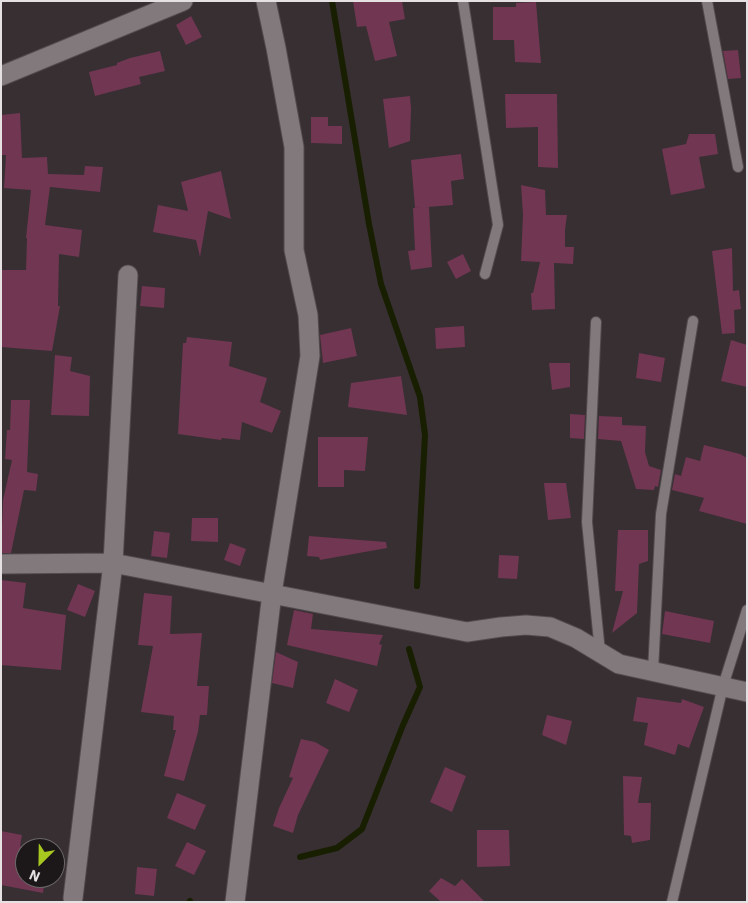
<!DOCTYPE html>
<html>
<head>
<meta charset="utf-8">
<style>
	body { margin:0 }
	#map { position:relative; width:748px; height:903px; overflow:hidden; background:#372f32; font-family:"IBM Plex Sans",sans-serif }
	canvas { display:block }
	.frame { position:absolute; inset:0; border:2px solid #e5e0e2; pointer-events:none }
	.north { position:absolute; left:15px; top:838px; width:50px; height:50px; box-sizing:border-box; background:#1c1819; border:1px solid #6c6869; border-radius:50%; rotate:203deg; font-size:14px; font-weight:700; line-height:20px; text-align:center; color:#e5e0e2 }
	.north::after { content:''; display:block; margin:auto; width:18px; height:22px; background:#a7c81f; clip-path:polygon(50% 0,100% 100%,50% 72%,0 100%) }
</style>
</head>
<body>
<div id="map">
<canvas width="748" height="903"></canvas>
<div class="frame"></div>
<div class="north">N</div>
</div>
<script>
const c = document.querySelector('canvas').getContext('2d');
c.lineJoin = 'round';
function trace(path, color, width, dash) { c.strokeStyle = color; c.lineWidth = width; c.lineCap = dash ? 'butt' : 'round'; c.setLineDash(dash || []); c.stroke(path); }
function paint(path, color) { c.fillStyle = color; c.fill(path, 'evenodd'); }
trace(new Path2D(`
	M332,1L369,224L381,284L420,397L425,435L417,586
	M300,857L337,848L362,829L403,725L420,687L409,649
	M189,902L190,901`), '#181f00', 6);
paint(new Path2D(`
	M353,1H402L405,19L389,22L397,56L375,61L366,26L357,27Z
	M536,2L541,63L515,62L514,40H493V7H516V3Z
	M191,16L202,37L186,45L176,25Z
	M738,50L741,78L728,79L723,51Z
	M160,51L165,71L139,77L141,84L95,96L89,72L117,65V63L130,58Z
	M505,94H557L558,168L538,167V127L506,128Z
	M410,96L411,108L410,141L389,148L383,99Z
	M20,113L22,158L47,157L48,174L84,175L85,166L103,167L100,192L50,187L45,225L82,230L79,257L59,254L58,306H60L52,351L1,347V270H26L27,238H26L31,190L4,188L6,155H1V115Z
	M311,117H328V126H342V144L311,143Z
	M689,134H715L718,154L699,157L705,188L671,195L662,149L686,144Z
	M461,154L464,179L451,181L453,205L415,208L411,160Z
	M221,171L231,219L208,211L200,257L196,240L153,232L158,205L188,211L181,182Z
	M521,185L545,190L546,215H567L565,230V247H574L573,264L554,263L555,309L532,310L531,293H533L540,262L521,261L523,215Z
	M429,207L432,267L411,270L408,251L415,250L413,208Z
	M732,248L733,291L739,290L741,309L734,310L735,333L722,334L712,251Z
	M463,254L471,271L456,279L447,262Z
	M142,286L165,288L164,308L140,306Z
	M464,326L465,347L436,349L435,328Z
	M351,328L357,356L323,363L320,335Z
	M187,337L232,342L229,366L267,378L260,402L281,411L272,433L242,422L240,440L222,438L221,440L178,434L183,343H186Z
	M731,340L747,345V387L721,381Z
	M639,353L665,358L661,382L636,378Z
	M55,355L72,357L70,371L90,376L89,416L51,415Z
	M549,363H570V387L552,390Z
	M401,376L407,415L348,407L351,383Z
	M11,400H30L27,472L38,474L36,491L24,490L11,553H1L3,500L12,460L5,459L7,430H10Z
	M570,414L585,415L584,439L570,438Z
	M599,416L622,417V425L646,426L645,452L649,466L661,470L658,487L655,486L654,490L636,489L621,441L598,439Z
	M318,437H368L365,471L344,470V487H318Z
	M704,445L740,454L747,458V524L699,511L704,498L672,490L675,474L681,476L686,457L700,461Z
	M544,483H566L571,518L548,520Z
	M192,518H218V542L191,541Z
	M618,530H648V561L639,564L637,613L612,633L623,591H615Z
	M154,531L170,533L167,558L151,556Z
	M309,536L386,542L387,548L320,560L319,557L307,556Z
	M230,543L246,549L240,566L224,560Z
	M499,555L519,556L517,579L498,578Z
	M1,580L26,583L23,608L66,615L61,670L1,665Z
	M78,584L95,591L85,617L67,610Z
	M144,593L172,596L170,634L202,633L197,686H209L207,715H200L198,732L184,781L164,776L176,730H173L174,716L141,712L153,646L138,645Z
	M294,610L313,614L311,629L383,635L379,644L382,645L377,666L287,645Z
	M665,611L714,621L710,643L662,634Z
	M276,652L298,662L293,688L272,683Z
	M335,679L358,690L349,712L326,703Z
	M637,697L681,703L682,699L704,707L689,748L678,744L675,755L644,745L648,723L633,721Z
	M547,715L572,721L566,745L542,735Z
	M301,739L315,742L329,750L298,815L293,833L273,826L279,808L293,778L289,777Z
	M445,767L466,776L452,812L430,802Z
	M623,776L642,777L638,803H651L650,840L632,843L631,836L624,835Z
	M177,793L206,805L195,830L167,818Z
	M477,830H509L510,866L477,867Z
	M1,831L22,835L20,846L28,848H25V878H45L43,893L1,885Z
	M187,842L206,851L194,875L175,866Z
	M137,867L157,869L154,896L135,894Z
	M441,878L455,886L462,879L485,902H439L440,901L429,891Z`), '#703652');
const service = new Path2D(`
	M463,1L498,225L485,274
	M707,1L738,167
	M596,322L587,522L600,652
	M653,671L661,514L693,321
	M672,902L723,686L747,610`);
const minor = new Path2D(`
	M1,76L183,1
	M1,564L113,563L467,632L501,627L526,625L550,627L576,638L619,664L747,692
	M73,898L113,563L128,275
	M235,902L272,593L310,356L308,315L294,250V147L276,48L266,1`);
trace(service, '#524b4e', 12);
trace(minor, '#524b4e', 21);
trace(service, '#82797d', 10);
trace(minor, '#82797d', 19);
</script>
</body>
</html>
